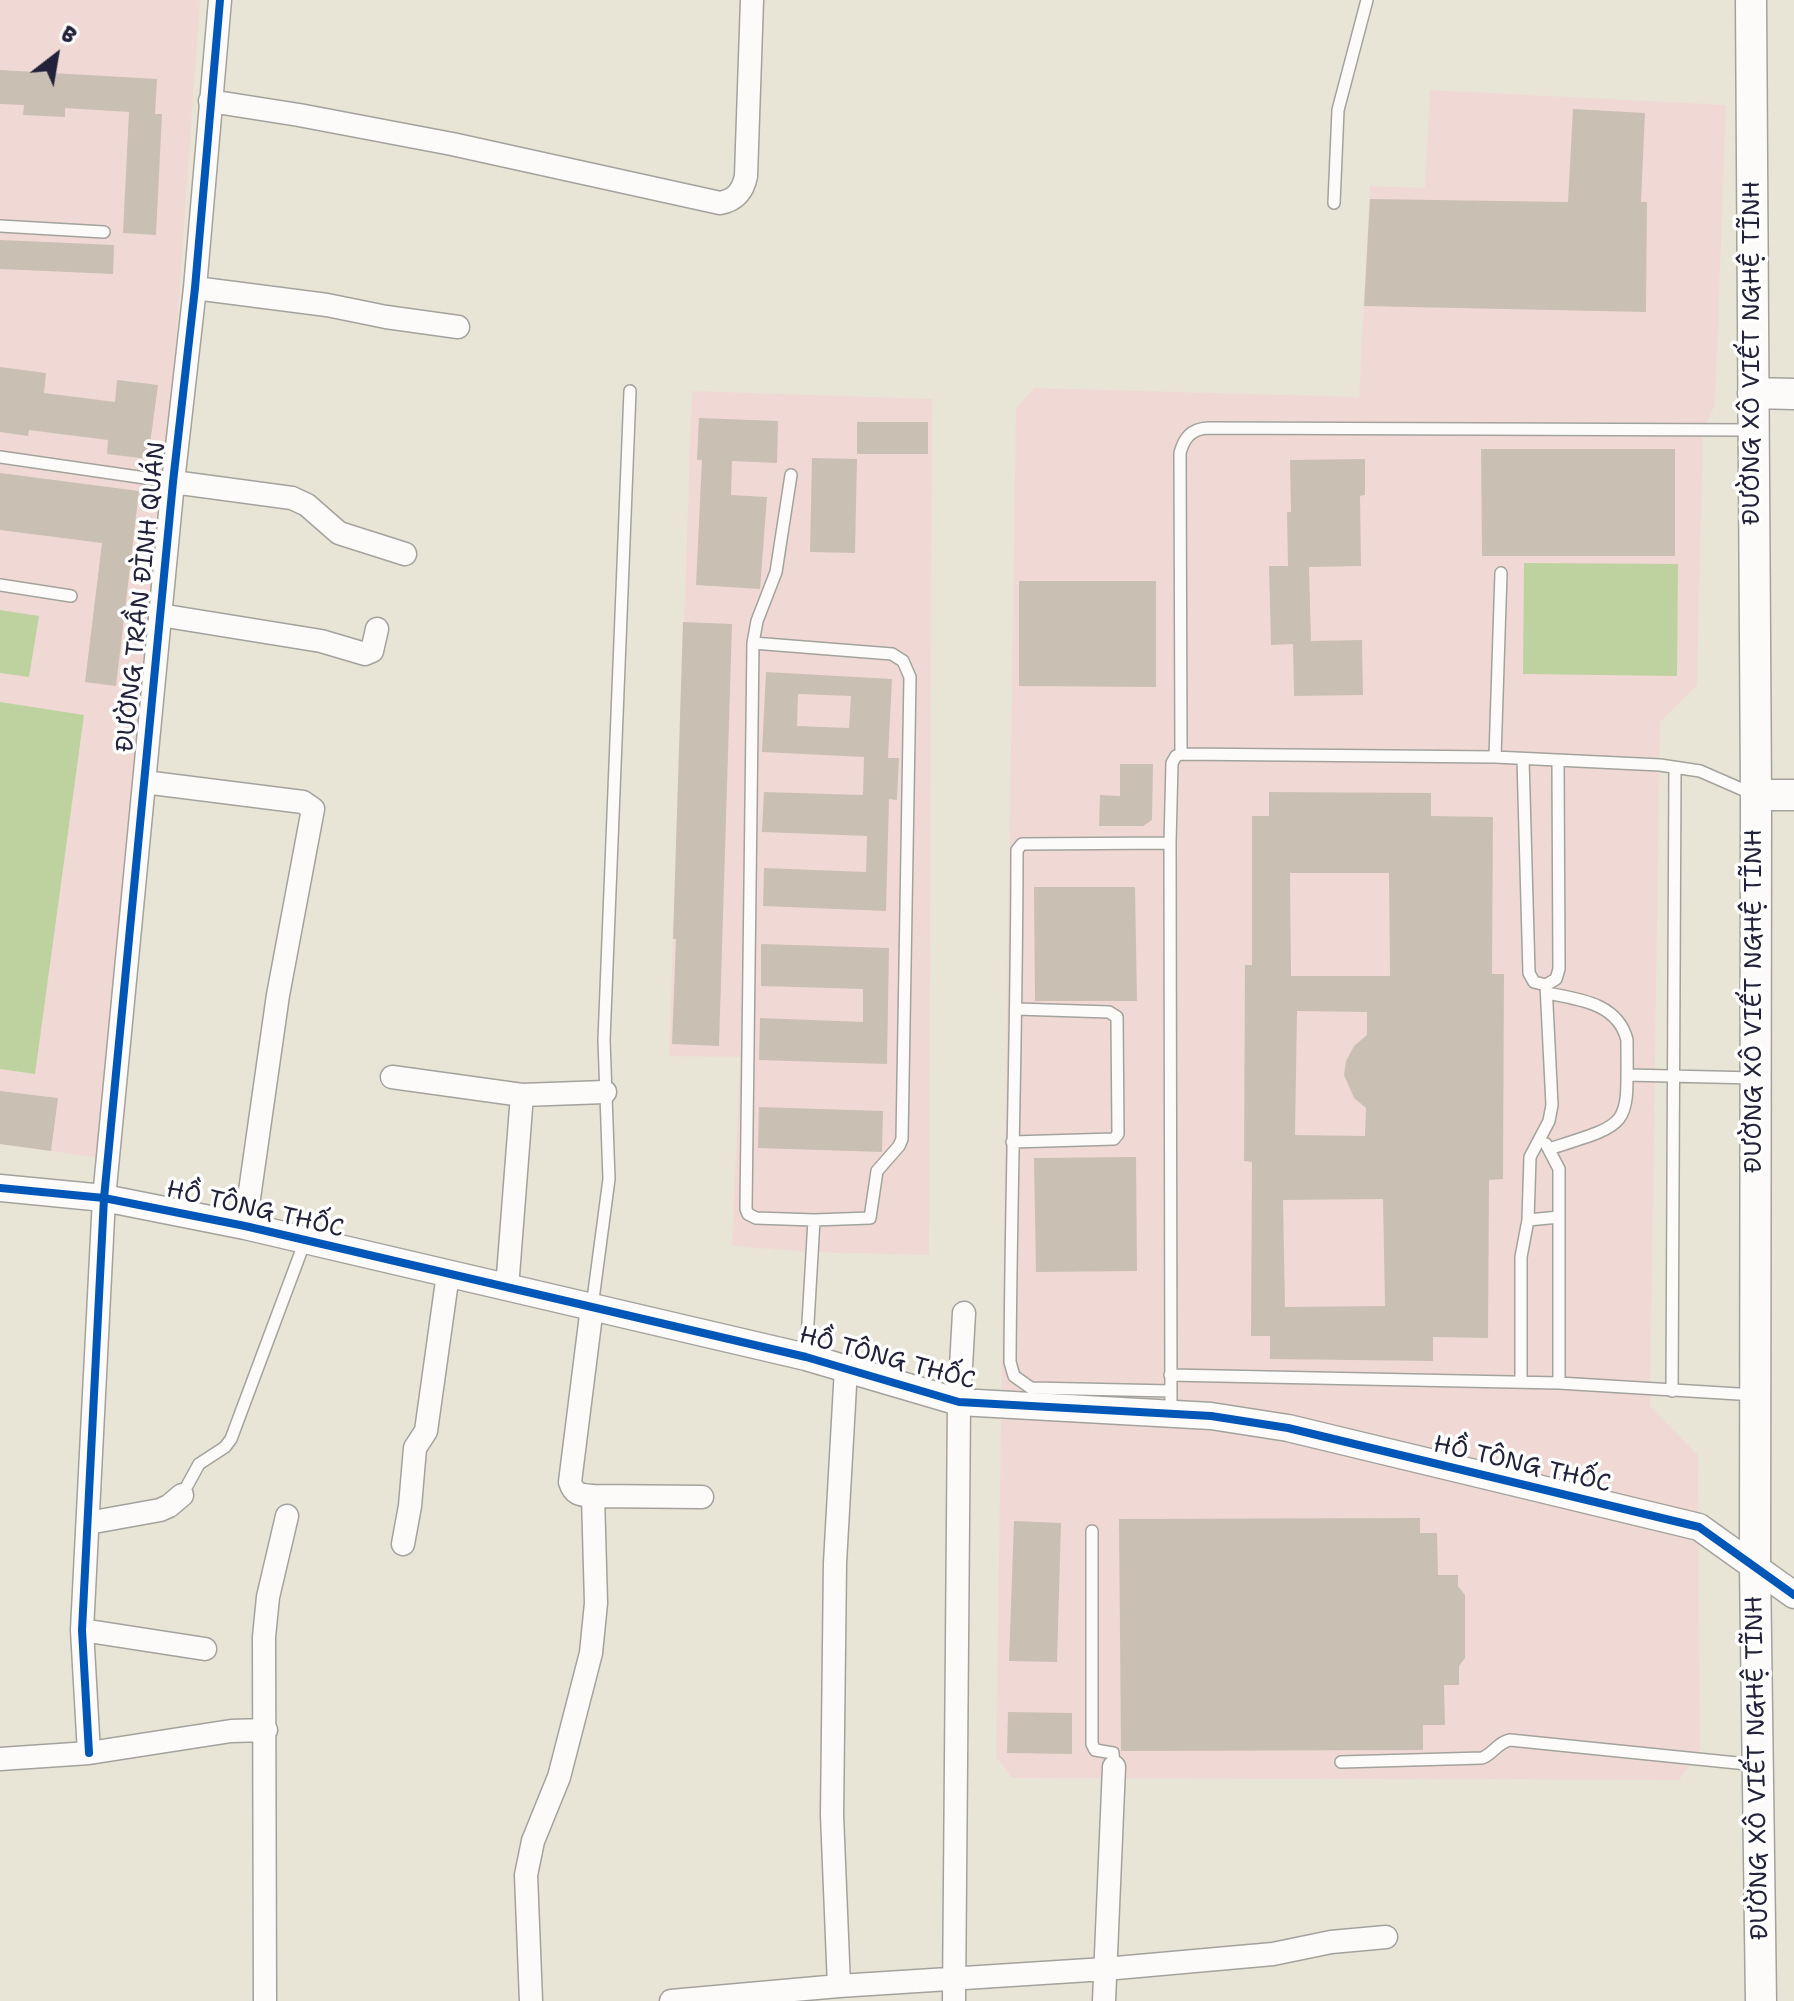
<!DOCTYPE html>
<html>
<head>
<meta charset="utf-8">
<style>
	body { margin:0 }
	#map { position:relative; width:1794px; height:2001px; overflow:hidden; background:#e8e5d7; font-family:"Shantell Sans",sans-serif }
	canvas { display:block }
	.north { position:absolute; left:16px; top:16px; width:80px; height:80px; -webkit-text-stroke:6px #fff; paint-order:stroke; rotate:31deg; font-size:22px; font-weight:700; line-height:32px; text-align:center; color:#22223b }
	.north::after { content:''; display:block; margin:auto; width:28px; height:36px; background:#22223b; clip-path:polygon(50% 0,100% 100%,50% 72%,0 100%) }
</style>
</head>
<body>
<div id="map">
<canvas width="1794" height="2001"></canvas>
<div class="north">B</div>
</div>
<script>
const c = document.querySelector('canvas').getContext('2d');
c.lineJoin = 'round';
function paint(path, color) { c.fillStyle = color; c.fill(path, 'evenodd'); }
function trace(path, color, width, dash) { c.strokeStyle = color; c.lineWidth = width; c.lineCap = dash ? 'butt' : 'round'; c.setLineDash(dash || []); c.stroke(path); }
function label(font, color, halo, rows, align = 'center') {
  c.font = font + ' "Shantell Sans",sans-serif'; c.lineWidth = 7; c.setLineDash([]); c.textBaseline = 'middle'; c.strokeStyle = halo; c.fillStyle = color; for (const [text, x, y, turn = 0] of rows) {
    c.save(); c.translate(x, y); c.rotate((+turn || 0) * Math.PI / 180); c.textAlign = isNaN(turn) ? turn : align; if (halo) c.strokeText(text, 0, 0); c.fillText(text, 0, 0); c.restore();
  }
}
paint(new Path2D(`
	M0,0H200L166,481L100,1158L0,1144Z
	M1430,90L1726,105L1715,405L1703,430L1697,685L1660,722L1650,1406L1698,1455L1700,1751L1679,1780L1012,1778L996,1757L1016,408L1034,388L1359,397L1370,186L1425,188Z
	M692,391L932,399L929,1255L812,1252L732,1246L740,1057L669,1056Z`), '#f0d9d4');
paint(new Path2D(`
	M1524,563L1678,564L1677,676L1523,674Z
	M0,610L39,616L29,677L0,673Z
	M0,702L84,715L35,1074L0,1069Z`), '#bdd29e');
paint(new Path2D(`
	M0,70L157,79L155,114H162L156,235L123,233L129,112L65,108V117L23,115L24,105L0,104Z
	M1573,109L1645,113L1641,202H1647L1646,312L1364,306L1370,199L1568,202Z
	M0,240L114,245L113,274L0,269Z
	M0,367L46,373L44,393L115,402L117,380L158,385L148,459L107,454L108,440L29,430L28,436L0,432Z
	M699,418L778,421L777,463L732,461L731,495L767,497L760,589L696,585L702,460H697Z
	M857,422H928V454H857Z
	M1481,449H1675V556H1482Z
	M812,458L857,459L855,553L810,552Z
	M1365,459V495L1360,496L1361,566L1309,567L1311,641L1362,640L1363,695L1294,696L1293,644L1271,645L1269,566H1288L1287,512H1291L1290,460Z
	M0,473L139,491L116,686L85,682L102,543L0,530Z
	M1019,581H1156V687L1019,686Z
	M683,622L732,624L719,1046L672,1044L676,939H673Z
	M766,672L892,679L888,758H899L897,800L889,799L886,911L763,906L764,868L866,872L867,836L762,832L764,792L863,795L864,757L762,752ZM798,694L851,696L849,728L797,726Z
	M1120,764H1153L1152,820L1143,826H1099L1100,795L1120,796Z
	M1269,792L1431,793V816L1493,817L1492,974H1504L1503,1179L1489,1180L1488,1338L1433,1337V1361L1270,1359V1336H1251L1252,1162L1244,1161L1245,965H1252V816H1269ZM1290,873H1389L1390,976H1291ZM1297,1011L1367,1012V1035L1354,1046L1346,1061L1344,1075L1354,1098L1366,1108L1365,1136L1295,1135ZM1383,1199L1385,1306L1285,1307L1283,1200Z
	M1034,887H1135L1137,1001H1035Z
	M761,944L889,948L887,1064L759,1060L760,1018L863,1022V989L761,986Z
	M0,1091L58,1098L51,1151L0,1144Z
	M759,1107L883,1111L882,1152L758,1148Z
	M1136,1157L1137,1271L1036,1272L1034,1158Z
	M1420,1518V1533H1437L1438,1575H1458V1586L1465,1595V1658L1459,1666V1685H1444L1445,1725H1423V1750L1121,1751L1119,1519Z
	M1014,1521L1061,1523L1057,1662L1009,1661Z
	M1008,1712L1072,1713V1754L1007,1753Z`), '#cabfb3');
const service = new Path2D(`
	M1334,203L1338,110L1367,0
	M0,226L104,232
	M0,457L173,482
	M791,475L776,572L757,621L753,643L746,1209L748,1214L756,1218L814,1220L806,1357
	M0,585L71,596
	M753,643L892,654L903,661L910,677L902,1139L899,1146L877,1171L870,1218L814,1220
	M1181,754L1495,757L1660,765L1700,771L1755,795
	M1495,757L1501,573
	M1523,759L1529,973L1534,982L1546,985
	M1558,761L1559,969L1556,979L1546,985L1552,1105L1549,1121L1530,1157L1528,1220L1559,1217
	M1170,843L1022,844L1017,850C1017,1021 1011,1191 1010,1362L1014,1376L1031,1388L1171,1391
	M1547,993C1578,999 1618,1003 1627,1040C1627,1128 1634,1122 1549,1149
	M1627,1075L1754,1078
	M1012,1142L1114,1139L1118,1134L1117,1017L1109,1012L1017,1009
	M1546,1144L1559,1169V1383
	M592,1307L609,1179L604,1040L630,391
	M1170,1375L1559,1383L1755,1395
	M1521,1382V1257L1528,1220
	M1672,1391L1675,768
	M1171,1413L1170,843L1172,763L1176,756L1181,754L1180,453C1184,438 1191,429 1208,428L1752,430
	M182,1495L199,1464L225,1447L231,1439L305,1241
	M1092,1531V1744L1095,1750L1113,1753L1114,1767
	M1341,1762L1482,1758C1493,1754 1498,1742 1510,1740L1757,1765`);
const minor = new Path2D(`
	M210,101L299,115L452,144L720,203C736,200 743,191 746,176L752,0
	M195,288L327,305L386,317L458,327
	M173,482L292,498L307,505L339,533L405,554
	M160,615L321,641L365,654L372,651L377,629
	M144,782L303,802L313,809L278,995L245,1226
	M392,1077L522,1095L605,1092
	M507,1288L522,1095
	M593,1496L702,1497
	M88,1523L160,1510L169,1506L182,1495
	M403,1544L410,1506L415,1448L426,1431L448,1274
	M82,1630L205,1649
	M89,1753L82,1630L104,1198L173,482L195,288L220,0
	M0,1759L89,1753L231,1731L266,1730
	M839,1986L832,1815L835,1563L846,1368
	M265,2001L264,1637L268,1597L287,1516
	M531,2001L526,1875L533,1841L559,1777L591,1653L596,1603L593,1496C581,1495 574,1495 570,1482L592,1307
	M671,2001L839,1986L1105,1969L1273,1954L1331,1942L1386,1937
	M954,2001L959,1402L964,1313
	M1104,2001L1114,1767`);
const tertiary = new Path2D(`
	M0,1188L104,1198L245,1226L806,1357L959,1402L1211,1416L1288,1428L1699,1527L1794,1595`);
const secondary = new Path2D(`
	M1751,0L1756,795L1755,1567L1761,2001
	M1753,393L1794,394
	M1756,795H1794`);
trace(service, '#a3a29d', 14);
trace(minor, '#a3a29d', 25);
trace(tertiary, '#a3a29d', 29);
trace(secondary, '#a3a29d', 33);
trace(service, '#fcfbf9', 11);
trace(minor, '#fcfbf9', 22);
trace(tertiary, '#fcfbf9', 26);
trace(secondary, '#fcfbf9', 30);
trace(new Path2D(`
	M0,1188L104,1198L245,1226L806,1357L959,1402L1211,1416L1288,1428L1699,1527L1794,1595
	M89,1753L82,1630L104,1198L173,482L195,288L220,0`), '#0057b8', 8);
label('24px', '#22223b', '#fff', [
	["ĐƯỜNG XÔ VIẾT NGHỆ TĨNH",1753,353,-90],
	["ĐƯỜNG TRẦN ĐÌNH QUÁN",142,597,-84],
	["ĐƯỜNG XÔ VIẾT NGHỆ TĨNH",1755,1001,-90],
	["HỒ TÔNG THỐC",255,1210,13],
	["HỒ TÔNG THỐC",887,1359,15],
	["HỒ TÔNG THỐC",1522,1465,13],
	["ĐƯỜNG XÔ VIẾT NGHỆ TĨNH",1758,1768,-91]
]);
</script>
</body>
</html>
